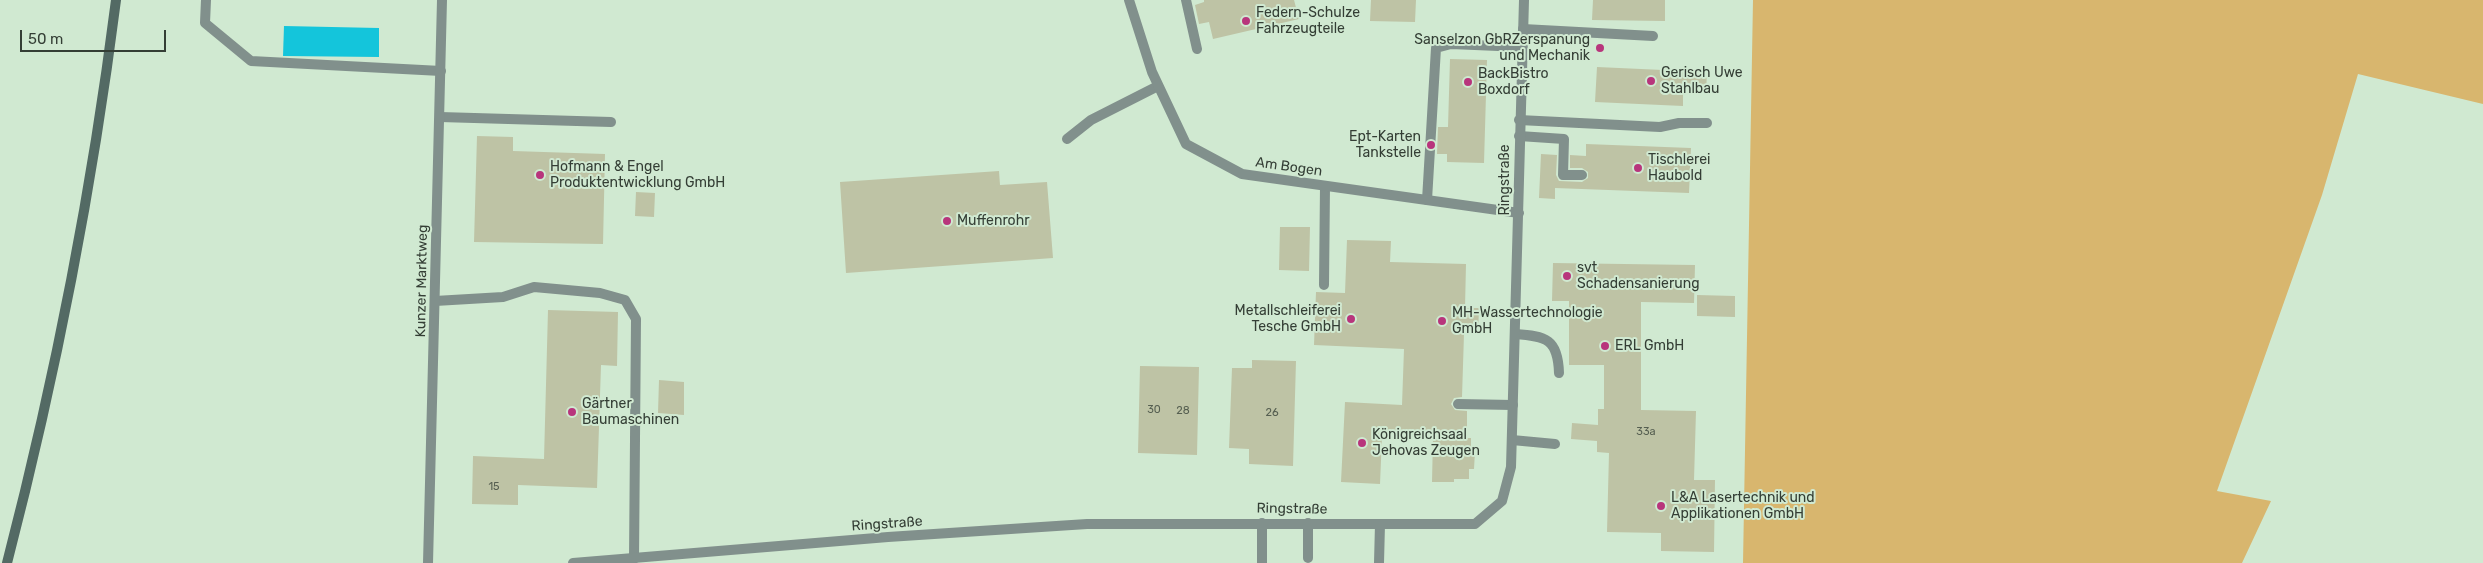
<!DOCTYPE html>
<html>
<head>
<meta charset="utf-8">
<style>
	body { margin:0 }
	#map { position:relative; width:2483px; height:563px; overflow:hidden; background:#d0e9d1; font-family:Rubik,sans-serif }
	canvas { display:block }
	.scale { position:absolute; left:20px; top:30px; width:146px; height:22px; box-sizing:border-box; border:2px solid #343e35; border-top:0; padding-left:6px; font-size:15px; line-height:18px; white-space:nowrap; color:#343e35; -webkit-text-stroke:4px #d0e9d1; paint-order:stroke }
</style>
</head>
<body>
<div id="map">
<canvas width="2483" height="563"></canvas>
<div class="scale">50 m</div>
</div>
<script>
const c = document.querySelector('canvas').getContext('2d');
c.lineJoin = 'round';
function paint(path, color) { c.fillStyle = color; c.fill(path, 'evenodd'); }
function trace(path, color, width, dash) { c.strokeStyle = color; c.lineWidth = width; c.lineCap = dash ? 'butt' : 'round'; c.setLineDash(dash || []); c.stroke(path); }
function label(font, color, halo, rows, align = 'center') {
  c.font = font + ' Rubik,sans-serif'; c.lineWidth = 4; c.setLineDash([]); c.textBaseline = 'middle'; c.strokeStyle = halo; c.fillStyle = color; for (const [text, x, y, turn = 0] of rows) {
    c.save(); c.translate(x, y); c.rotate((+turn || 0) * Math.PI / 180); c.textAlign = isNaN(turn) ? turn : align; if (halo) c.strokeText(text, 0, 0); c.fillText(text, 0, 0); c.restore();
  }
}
paint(new Path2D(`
	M1753,0H2483V104L2358,74L2322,195L2217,491L2271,501L2242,563H1743Z`), '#d8b66e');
paint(new Path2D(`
	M284,26L379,28V57L283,56Z`), '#14c5db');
paint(new Path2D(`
	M1204,0H1294L1299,19L1213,39L1209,22L1199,24L1195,5L1204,2Z
	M1371,0H1416L1415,22L1370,21Z
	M1593,0H1665V21L1592,20Z
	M1450,59L1487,60L1484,163L1447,162V154H1437L1438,127H1448Z
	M1597,67L1707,72L1706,92L1683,91V106L1595,102Z
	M477,136L513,137V151L605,154L603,244L474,242Z
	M1586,144L1691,148L1689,193L1555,188V199L1539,198L1541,154L1557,155L1556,175L1559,181L1582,182L1588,178V172L1582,168H1570V155L1586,156Z
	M999,171L1000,185L1047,182L1053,258L846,273L840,182Z
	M636,192L655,193L654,217L635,216Z
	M1280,227H1310L1309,271L1279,270Z
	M1347,240L1391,241L1390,262L1466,264L1465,308H1479L1478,334H1464L1462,397L1454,398L1451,404L1455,410L1467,411V438H1471V451H1475L1474,469H1469V479H1454V482H1432L1433,437L1382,436L1380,484L1341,482L1345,402L1402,405L1404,349L1314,345L1316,292L1345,293Z
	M1553,263L1695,265L1694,303L1641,302V410L1696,411L1694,480H1715L1714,552L1661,551V533L1607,532L1609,453L1597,452V441L1571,439L1572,423L1598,425V409H1604V365H1569V301H1552Z
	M1697,295L1735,296V317L1697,316Z
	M548,310L618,312L617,366L601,365L597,488L518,485V505L472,504L473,456L544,459Z
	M1252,360L1296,361L1293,466L1249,464V449L1229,448L1232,368H1252Z
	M1140,366L1199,367L1197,455L1138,453Z
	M659,380L684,382V415L658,413Z`), '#bec3a5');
trace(new Path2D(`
	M206,0L205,23L251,61L441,71
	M1186,0L1197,49
	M1523,29L1653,36
	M440,117L611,122
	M1519,120L1660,127L1679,123H1707
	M1519,136L1564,139L1563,175H1582
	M1067,139L1091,120L1158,86
	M1427,200L1436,48L1451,44L1522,47
	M1324,285L1325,186
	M435,301L503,297L534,287L600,293L625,300L636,319L634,559
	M1515,334C1546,336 1558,339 1559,373
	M1458,404L1513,405
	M1512,440L1555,444
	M1308,523V558
	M1262,563V523
	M1379,563L1380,524`), '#81908c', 10);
trace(new Path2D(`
	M1129,0L1152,72L1186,144L1242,174L1519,213
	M573,563L888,537L1087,524H1475L1502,501L1511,467L1524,0`), '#81908c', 10);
trace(new Path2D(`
	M428,563L442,0`), '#81908c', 10);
trace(new Path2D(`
	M7,563C55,378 92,190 116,0`), '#536a64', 10);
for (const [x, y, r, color] of [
	[1246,21,5,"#b8357c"],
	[1600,48,5,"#b8357c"],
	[1651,81,5,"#b8357c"],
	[1468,82,5,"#b8357c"],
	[1431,145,5,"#b8357c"],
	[1638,168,5,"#b8357c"],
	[540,175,5,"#b8357c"],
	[947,221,5,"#b8357c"],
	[1567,276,5,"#b8357c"],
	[1351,319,5,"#b8357c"],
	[1442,321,5,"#b8357c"],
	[1605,346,5,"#b8357c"],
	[572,412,5,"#b8357c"],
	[1362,443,5,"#b8357c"],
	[1661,506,5,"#b8357c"]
]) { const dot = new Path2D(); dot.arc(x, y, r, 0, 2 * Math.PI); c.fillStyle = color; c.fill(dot); trace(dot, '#d0e9d1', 2); }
label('11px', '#565f51', null, [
	["30",1154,410],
	["28",1183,411],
	["26",1272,413],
	["33a",1646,432],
	["15",494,487]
]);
label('14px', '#343e35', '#d0e9d1', [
	["Federn-Schulze",1256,13],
	["Fahrzeugteile",1256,29],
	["Sanselzon GbRZerspanung",1590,40,"right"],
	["und Mechanik",1590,56,"right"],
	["Gerisch Uwe",1661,73],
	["Stahlbau",1661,89],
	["BackBistro",1478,74],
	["Boxdorf",1478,90],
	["Ept-Karten",1421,137,"right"],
	["Tankstelle",1421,153,"right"],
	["Tischlerei",1648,160],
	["Haubold",1648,176],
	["Hofmann & Engel",550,167],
	["Produktentwicklung GmbH",550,183],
	["Muffenrohr",957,221],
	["svt",1577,268],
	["Schadensanierung",1577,284],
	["Metallschleiferei",1341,311,"right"],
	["Tesche GmbH",1341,327,"right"],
	["MH-Wassertechnologie",1452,313],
	["GmbH",1452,329],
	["ERL GmbH",1615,346],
	["Gärtner",582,404],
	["Baumaschinen",582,420],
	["Königreichsaal",1372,435],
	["Jehovas Zeugen",1372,451],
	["L&A Lasertechnik und",1671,498],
	["Applikationen GmbH",1671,514]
], 'left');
label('14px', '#343e35', '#d0e9d1', [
	["Am Bogen",1289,167,8],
	["Ringstraße",1505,180,-90],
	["Kunzer Marktweg",422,281,-89],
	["Ringstraße",1292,509,1],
	["Ringstraße",887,524,-4]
]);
</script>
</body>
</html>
